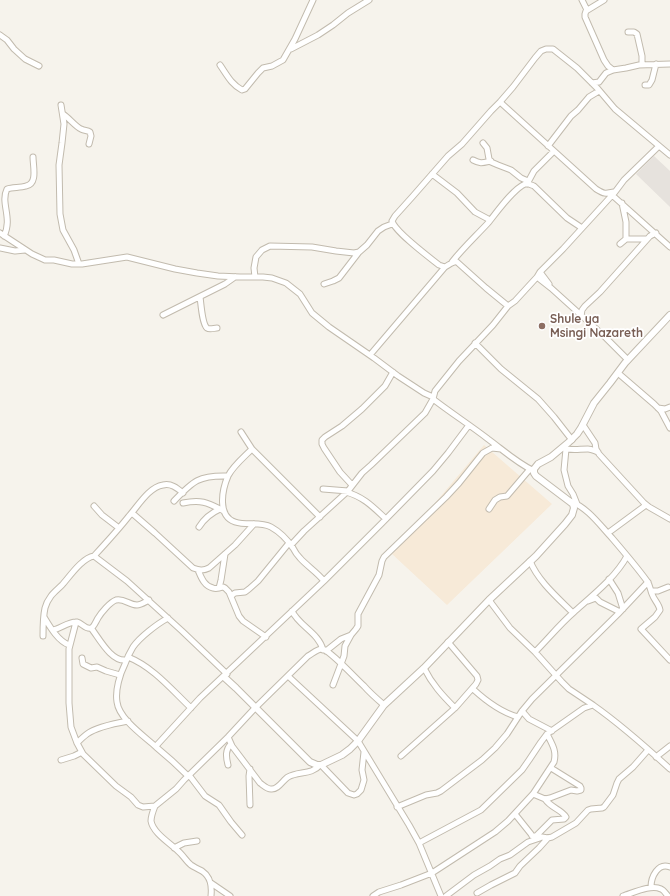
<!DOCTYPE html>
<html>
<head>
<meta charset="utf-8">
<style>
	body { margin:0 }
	canvas { display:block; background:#f6f3ec }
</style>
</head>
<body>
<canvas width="670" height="896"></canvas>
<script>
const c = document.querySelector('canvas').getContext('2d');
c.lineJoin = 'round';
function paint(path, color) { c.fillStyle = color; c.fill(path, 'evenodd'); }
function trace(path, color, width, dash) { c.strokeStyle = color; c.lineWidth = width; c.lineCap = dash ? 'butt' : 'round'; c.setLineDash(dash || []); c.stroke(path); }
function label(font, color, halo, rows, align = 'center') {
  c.font = font + ' Quicksand,sans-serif'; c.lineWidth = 3.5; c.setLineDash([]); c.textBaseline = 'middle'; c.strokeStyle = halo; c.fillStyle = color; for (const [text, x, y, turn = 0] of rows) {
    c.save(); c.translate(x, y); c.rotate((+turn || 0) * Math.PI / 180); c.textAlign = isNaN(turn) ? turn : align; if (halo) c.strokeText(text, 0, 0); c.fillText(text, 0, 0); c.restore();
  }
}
paint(new Path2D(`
	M484,445L552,504L447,605L392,554Z`), '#f7ead8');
paint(new Path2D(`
	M654,156L670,171V207L636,174Z`), '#e6e2dd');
const minor = new Path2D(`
	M582,0L587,10
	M604,0L586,11L585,14V17L604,60L608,66L613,70
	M628,32H634L637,34L642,56V65
	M0,35L7,40L14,49L25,59L39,66
	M291,49L318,35L333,25L348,13L369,0
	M220,65C227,75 231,84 242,90L245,89L258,73L263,68L272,66L283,60L295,39L313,0
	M592,83L599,82L606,73L613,70L626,68L639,65L670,64
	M645,85H649L652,80L656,64
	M500,102L596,189C604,194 605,194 614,192
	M61,105L64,124L62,143L59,165L60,214L63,230L74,250L79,264
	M63,114C69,118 76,127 81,129C85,131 87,130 90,132L91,136L89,144
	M483,143L487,148L489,159L491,162L498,165L511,170L521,178L528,181
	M548,146L571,116L578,110L589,97L599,91
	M473,160C481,164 482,163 491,161
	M432,174L457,193L475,212L490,220
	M527,184L534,171L554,151
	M612,195L670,247
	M622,203L626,222V239
	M0,233L32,254L45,260H54L72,264H82L127,257L175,269L197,273L218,276L240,277H263L272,278L286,283L300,294L312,313L329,327L374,358L398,376L424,393L433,397
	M4,236C13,218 0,203 7,189C13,187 20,188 26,186C38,184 33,166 33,157
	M620,244L626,239H647
	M0,248L15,251L25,250
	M452,262C463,248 476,236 488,223C497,212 513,189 525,184C528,183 531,185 534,186L567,218L582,228
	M540,272L549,284
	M255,277L254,268L256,257L262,250L270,246L312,247L336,251L354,253L359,252L367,245L378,231L384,227L392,224
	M537,277L551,288L603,335L628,360
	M324,284L333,281L339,278L359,252
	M200,297C201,303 202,324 207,328C210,330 214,328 217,328
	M508,306L486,288L457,262C453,261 449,265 445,267L439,265C429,257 395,232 392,221L395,216L413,196L448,156L462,144L491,111L500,102L513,87L535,58L541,51L546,49H553L577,68L598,89L615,109L670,155
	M163,315L225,284L235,277
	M581,316L582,310L585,306L600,292L650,236L656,233
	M475,343L501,369L538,399L554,417L572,440
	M370,355L445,267
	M618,373L654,404L661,411L670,428
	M658,408L665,409L670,407
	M583,425L595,443L596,449L599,454L644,503L649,507L670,519
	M241,432L252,449L320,517
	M563,448C571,451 579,449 588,449C591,449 595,451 598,452
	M252,449C244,457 233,466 228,476C222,490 217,516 235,522C247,526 260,521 271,527C280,532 287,539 293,548C295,552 297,555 300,558C307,566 317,572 324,581
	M566,449L564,470L568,486L573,494L577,504
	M534,471C517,463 503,450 488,439C470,425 451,413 433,399L435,391L459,361L493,325L508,306L515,301L537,277L540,272L563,249L615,192L624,180L659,146
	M352,485L340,472L324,448L322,444V440L325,437L342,426L362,409L385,386L393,372
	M323,489L348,491
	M346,492C364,497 373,507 386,519
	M174,501C193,481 199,475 228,476
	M570,501C588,508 599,524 612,538C624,552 636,566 647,581C650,585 650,589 652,594C654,600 659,604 660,610L655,617L641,629L670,660
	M183,503C202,499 208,503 224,511
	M94,506L102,515L119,528
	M489,509L495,500L500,497L507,496L530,469
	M132,513L155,533L193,568C199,570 203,571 209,568L235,545L254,524
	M199,527C204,519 211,513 220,509
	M608,533L646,505
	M291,545L304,531L348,491L362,473L371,465L425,413L433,399
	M94,556C106,543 118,530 129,516C138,506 149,487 163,485C171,483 177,488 183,493
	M530,561C538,581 558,598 573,613
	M198,570C201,577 204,586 213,588C216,589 220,588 223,587L225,588L229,592L239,616L243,621L266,637
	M609,579L618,593L623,609
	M219,588L221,580L225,554
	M651,591H658L668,587
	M231,596L235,593L245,592L249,589L258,581L289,543
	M489,600L510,628L535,652L562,682L569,689L593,705
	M588,601L596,598L600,602L620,612
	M292,611C299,626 319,633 323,650
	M44,617C50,627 58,641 69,645
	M168,618C157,624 140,637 133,647C130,652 127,658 125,664C120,674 115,690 117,702C119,719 144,736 156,747C167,756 178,766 188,776
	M76,622L69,649V703L71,727L77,743L83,754L116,786L131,797L138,805L143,807L155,806L176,789L184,780L228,737L255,708L308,656C312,654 317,649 322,649C330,650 356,679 364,686C370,693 377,699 384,705
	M91,628C99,638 111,662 126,660
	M53,630C60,629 69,621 77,622C82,623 86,630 91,628C94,627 96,621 98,618C101,613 110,602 116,600C124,598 129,605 137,605C141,605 145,602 149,600
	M43,636C43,627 43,617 45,608C46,604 48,600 51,596C54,592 58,589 62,585C70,576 82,558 94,556L127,581L182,631L227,674
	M326,651L341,639L351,635L356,629L358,626V614L379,575L382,561L384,557L446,497L459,483L483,453L492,448L501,449
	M535,652C548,639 560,624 574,612C592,596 616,577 627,556
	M128,657C153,667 171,689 191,708
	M82,658L83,664L91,668L97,667L106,671L120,675
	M424,668C432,684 442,695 455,708
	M288,676L358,741L409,825L419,843L441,896
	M333,685L344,656L345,646L351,635
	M473,689C486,701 500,712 518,717
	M522,711L529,719L552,731
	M228,737L232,746L260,783C263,785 267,789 271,789C278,790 283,780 288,777C298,771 312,775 320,765
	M77,743C80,740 83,737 87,734C95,728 117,723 128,721
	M156,746L200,698L324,581L382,523L433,471L448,453L469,425
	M401,756L455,708L476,684L478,680L477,676L448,642
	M656,757L670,746
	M61,760L74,756L82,752
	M228,765C226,757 225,750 231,744
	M321,765L348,793L354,795L357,794L361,790L364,780L362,770L364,752
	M250,769L249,776L250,805
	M189,775L205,796L219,805L231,822L242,835
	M533,794L545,799L550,798L571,790L577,791L581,790V788L580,786L551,768
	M155,806C153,811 151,816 151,821C153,833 170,843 178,851C183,855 186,861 191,865C194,867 198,869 202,871C211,877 212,886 211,896
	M397,807L426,795L437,793L441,791L482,760L495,748L507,734L522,711L532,699L618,614L648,582
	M515,814L531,834L532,836H536L552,820L564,819L566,817C561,809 551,808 545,799
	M536,836L548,838L552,837L576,823L588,810L591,809L602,808L604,807L613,795L617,783L619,779L633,767L648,750
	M419,843L481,810L522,770L529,760L541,742L547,734L584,708L593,705C620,724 646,747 670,769
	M174,848L184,843L197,841
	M211,883L230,896
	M651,887C651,877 658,862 670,867
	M477,893L491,885L515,873L520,866L539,848L548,838
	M373,896L379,892L401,885L432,873L495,832L508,821L533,794L554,762C557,751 552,744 547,734
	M446,896L474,875L490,866L500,859L510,855L528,842L540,838
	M623,896C633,893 651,884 661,889C664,890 666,894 668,896`);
const tertiary = new Path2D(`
	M224,677L236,688L310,762L317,765H321L342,755L350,749L358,741L384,705L424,668L489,600L536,556L565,524L572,515L574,508L573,504L536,476L534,473V469L538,464L551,457L569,442L577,434L581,428L594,403L610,383L625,363L670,315`);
trace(minor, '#c2bbae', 7);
trace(tertiary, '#c2bbae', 8);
trace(minor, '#fff', 5);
trace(tertiary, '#fff', 6);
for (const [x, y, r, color] of [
	[542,326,4,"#8d6e63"]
]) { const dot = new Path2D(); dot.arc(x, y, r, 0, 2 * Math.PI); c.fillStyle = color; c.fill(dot); trace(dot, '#fff', 1.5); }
label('bold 12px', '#785e54', '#fff', [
	["Shule ya",550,319],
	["Msingi Nazareth",550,333]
], 'left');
</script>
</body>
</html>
